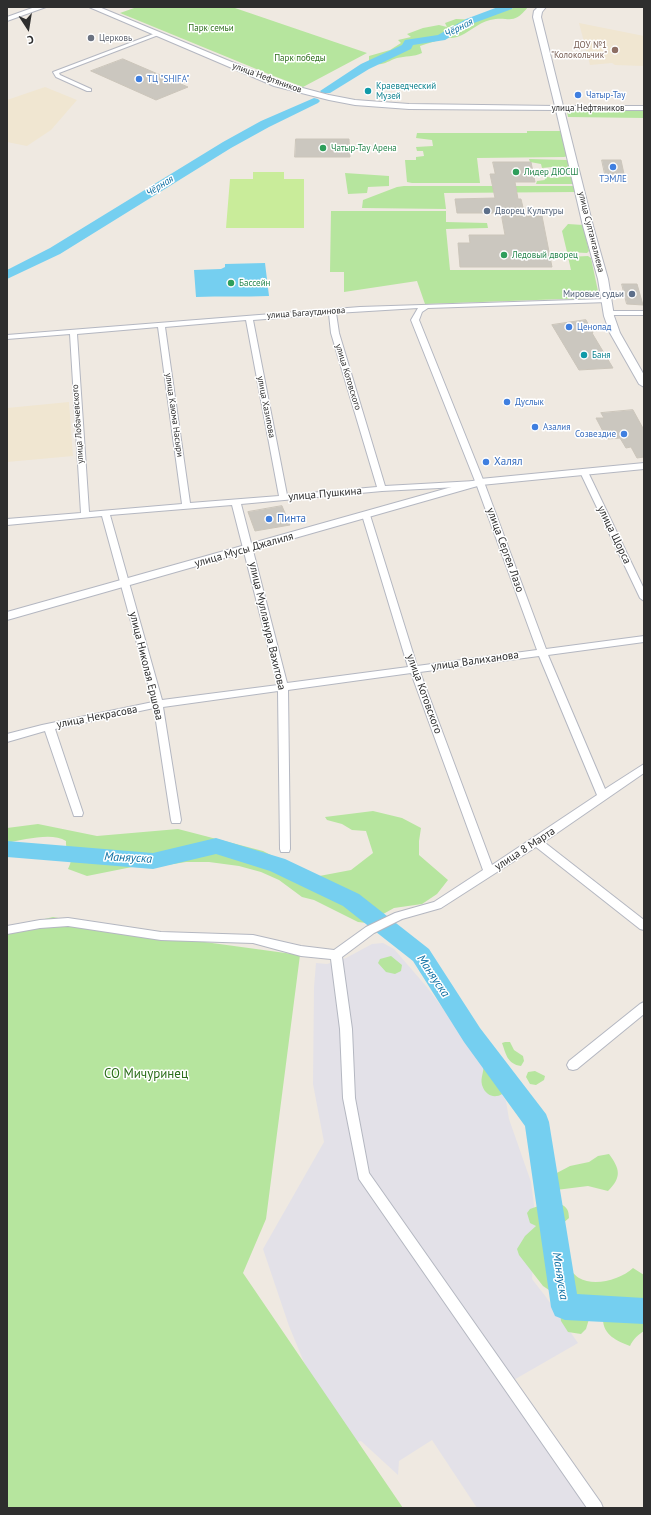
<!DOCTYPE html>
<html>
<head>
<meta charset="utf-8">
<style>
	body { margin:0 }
	#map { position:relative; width:651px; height:1515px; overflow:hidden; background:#efe9e1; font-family:"PT Sans",sans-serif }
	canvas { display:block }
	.frame { position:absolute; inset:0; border:8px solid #2e2e2e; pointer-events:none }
	.north { position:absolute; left:8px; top:8px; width:40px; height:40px; -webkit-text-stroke:3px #fff; paint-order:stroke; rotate:168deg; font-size:11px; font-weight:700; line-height:16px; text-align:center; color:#2e2e2e }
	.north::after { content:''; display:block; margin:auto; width:14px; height:18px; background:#2e2e2e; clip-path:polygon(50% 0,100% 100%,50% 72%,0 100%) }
</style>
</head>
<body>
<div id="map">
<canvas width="651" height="1515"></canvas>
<div class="frame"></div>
<div class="north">С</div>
</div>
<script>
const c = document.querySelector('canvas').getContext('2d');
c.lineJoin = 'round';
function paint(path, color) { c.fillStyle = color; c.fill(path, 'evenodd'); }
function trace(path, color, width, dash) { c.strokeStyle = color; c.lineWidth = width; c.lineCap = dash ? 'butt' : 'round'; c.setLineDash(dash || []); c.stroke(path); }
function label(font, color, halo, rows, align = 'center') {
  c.font = font + ' "PT Sans",sans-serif'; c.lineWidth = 3; c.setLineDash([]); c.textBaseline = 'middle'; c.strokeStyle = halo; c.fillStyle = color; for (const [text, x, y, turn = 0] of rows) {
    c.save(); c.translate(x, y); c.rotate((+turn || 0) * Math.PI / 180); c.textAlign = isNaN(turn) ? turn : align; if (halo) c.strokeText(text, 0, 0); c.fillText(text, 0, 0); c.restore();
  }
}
paint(new Path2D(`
	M383,943L394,949L426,986L473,1048L506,1101L509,1119L531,1182L536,1221L532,1279L546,1297L578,1343L505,1385L528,1423L587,1508H477L432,1440L399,1461L398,1475L361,1441L339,1447L289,1326L263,1249L324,1142L313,1084L314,987L316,963L327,964L346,958L372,944Z`), '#e3e1e8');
paint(new Path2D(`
	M579,23L644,36V66L615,65L612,63L590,65Z
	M45,87L77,100L51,130L27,146L7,142V100Z
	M69,402L73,456L7,462V408Z`), '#f0e6d1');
paint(new Path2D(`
	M137,7H232L367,53L303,87L271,75L120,13Z
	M516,7H528C512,27 509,15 490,20C477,23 468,34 457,37C454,38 450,38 447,38C438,40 429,43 420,46L422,53C414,57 405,56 397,58C385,62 382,68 369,61V56L390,50L401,43L398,40L411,37L407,34L423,28L439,25L447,27L445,23L456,19L479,20Z
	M570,110L644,111V118L568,117L567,111Z
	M527,131H562L568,156L564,157L477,158L480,183H412L407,182L405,160H416V157L424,156L423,151H417L416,147L433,146L432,140L416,138L417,133H527Z
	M529,159L567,160H569L571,168L552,167L542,168L541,164L530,162Z
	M345,173L389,176V186L368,187L367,193L348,194Z
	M544,176L552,178L573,176L574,184H536L537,181L545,180Z
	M404,186H574L576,192L444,193L446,209L362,208L363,200L397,187Z
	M331,211H446V222L487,223L488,228H487L446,229L450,270H571L568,257L588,256L591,258L599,296L592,298L425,304L417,281L344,292V272H330Z
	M568,224L583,225L589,251L587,253L567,252L562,231Z
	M373,811L402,818L421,828L419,841V855L448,880L437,894L422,904L394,908L367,923L358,922L314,900L302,897L279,880L261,872L239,866L209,862H186L161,866L132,867L87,876L68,869C76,854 65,854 66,841C52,832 23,840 7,843V828L38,824L97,836L178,829L263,851L314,877L351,870L373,853L366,831L352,830L342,824L327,820L325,817Z
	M53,917L146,934L300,955L266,1219L243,1273L403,1508H7V928Z
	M391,956L402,965L401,971L395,974L386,972L378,963L380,959Z
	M505,1042H510L514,1050L523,1056L524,1061L521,1066C507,1064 506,1054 502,1043Z
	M480,1053C489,1055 492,1058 499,1064C501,1066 504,1067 506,1070C520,1090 490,1109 482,1085C480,1077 485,1071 483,1063L478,1060V1055Z
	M535,1071L545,1076L544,1080L536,1085L530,1084L526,1077L528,1072Z
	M609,1154C620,1169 622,1177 608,1191L588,1186L556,1190L553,1201C563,1205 569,1206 569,1218L562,1224L565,1264C569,1268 574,1275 579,1278C594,1287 620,1280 633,1268L644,1275V1331C639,1334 633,1339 630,1346C617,1341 603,1335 603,1319L598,1317L589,1319L586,1329L581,1334L568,1332L561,1321L559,1304L555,1294L543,1286L519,1255L517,1249L525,1236L536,1226L530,1223L527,1213L530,1209L547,1203L553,1175L570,1166L589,1162L598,1156Z`), '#b6e59e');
paint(new Path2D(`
	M253,172H284V179H304V228H226L230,179H253Z`), '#c9ec9a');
paint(new Path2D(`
	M265,263L269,296C244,297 220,296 196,297L194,270L221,269L225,267V264Z`), '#75cff0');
paint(new Path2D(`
	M498,7H513L512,9L474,23L445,40L413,45L411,49L369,69L330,93H322L320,91L361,64L402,45L405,40L438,35L466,19Z
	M314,98L318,99L320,101L318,103L269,127L231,148L60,254L7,279V270L50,248L223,142L261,121Z
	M216,838L285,859L359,894L429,949L480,1028L546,1114L549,1122L577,1294L644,1298V1324L565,1320L555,1316L551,1307L525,1126L464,1042L413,961L343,906L270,871L216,854L153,869L7,857V841L153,853Z`), '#75cff0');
const building = new Path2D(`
	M123,59L188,87L156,100L91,71Z
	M296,139H349L350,157H295Z
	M602,160H621L624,174H605Z
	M493,162H531L535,182H515L518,199H521L525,216H542L552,267H460L458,243H470L469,235H505L501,213H457L455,199L495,198L490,174H495Z
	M622,284H637L643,305L627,304Z
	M586,320L593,333H592L613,368L579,370L552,325Z
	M633,410L644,430V457L637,458L631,447L626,448L620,438L607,439L596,418H604L601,413Z
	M282,506L290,525L255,531L248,512Z`);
paint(building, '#cbc7bf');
trace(building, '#cbc5ba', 1);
const street = new Path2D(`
	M156,33L161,34L59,73L60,75L91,89V91H87L56,77L53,72Z
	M606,299L610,301L608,302L428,308L422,312L419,320L484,482L546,649L644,636V642L548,655L605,789L644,764V773L544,842L644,920V930L640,929L536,847L441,908L402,919L374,933L342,957L352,1029L355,1098L369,1173L601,1503L603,1508H587L359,1179L343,1098L340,1029L331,959L301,956L253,943L161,940L68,926L40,928L7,934V926L40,920L68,918L161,932L253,935L301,946L334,950L366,927L395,913L434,902L483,870L411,673L288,690L290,849L289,852H281L280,849L278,691L163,707L181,820L180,823H172L171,820L154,708L55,729L83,813L82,816H74L73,813L45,731L7,742V734L42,725L153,702L102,516L7,525V519L81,513L70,334L7,339V335L360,307ZM418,308L411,320L475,481L385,486L339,333L336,313ZM329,314L331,333L377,487L287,495L253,320ZM246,320L279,496L190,503L165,327ZM158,327L182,504L89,512L77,334ZM477,486L537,650L417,666L370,515L366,512L362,515L408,667L287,683L241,504L382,491ZM232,505L278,685L162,700L110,515ZM539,656L597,795L492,865L420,672Z
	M605,311H644V315H608L604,313Z
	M581,470H587L588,472L644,589V601L640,598L580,472Z
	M644,1002V1014L577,1069L573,1070L569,1069L567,1065L569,1061L640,1004Z`);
const secondary = new Path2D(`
	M35,7H46L7,21V17Z
	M89,7H99L280,82L329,95L355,100L409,104L555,106L533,17L534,11L538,7H546L542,12L541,17L563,106H644V110H564L593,226L608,279L614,316L620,333L644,375V387L639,384L610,333L604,316L598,279L583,226L556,110L409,109L355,105L329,100L274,86Z
	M644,463V469L481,485L7,620V612L480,479Z`);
trace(street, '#b4b7c1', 2);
trace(secondary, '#b4b7c1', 2);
paint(street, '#fff');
paint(secondary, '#fff');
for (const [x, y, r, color] of [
	[91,38,4,"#6b7280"],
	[615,50,4,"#8d6e63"],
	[139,79,4,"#3f7fe0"],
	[368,91,4,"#0f9aa8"],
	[578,95,4,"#3f7fe0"],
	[323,148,4,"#2e9e5b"],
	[613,167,4,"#3f7fe0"],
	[516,172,4,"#2e9e5b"],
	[487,211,4,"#5c6f8a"],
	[504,255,4,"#2e9e5b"],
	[231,283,4,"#2e9e5b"],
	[632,294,4,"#5c6f8a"],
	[569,327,4,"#3f7fe0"],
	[584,355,4,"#0f9aa8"],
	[507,402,4,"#3f7fe0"],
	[535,427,4,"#3f7fe0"],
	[624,434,4,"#3f7fe0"],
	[486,462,4,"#3f7fe0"],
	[269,519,4,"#3f7fe0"]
]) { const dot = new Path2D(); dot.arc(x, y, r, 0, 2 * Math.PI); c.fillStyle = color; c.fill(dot); trace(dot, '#fff', 1.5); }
label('9px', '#2c6e1b', '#fff', [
	["Парк семьи",211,28],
	["Парк победы",300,58]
]);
label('9px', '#5b616d', '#fff', [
	["Церковь",99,38]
], 'left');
label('9px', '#785e54', '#fff', [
	["ДОУ №1",607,45],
	["\"Колокольчик\"",607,55]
], 'right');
label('9px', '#2e2e2e', '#fff', [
	["улица Нефтяников",267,78,20],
	["улица Нефтяников",588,108],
	["улица Султангалиева",591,232,76],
	["улица Багаутдинова",306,313,-4],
	["улица Котовского",348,377,73],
	["улица Хазипова",266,407,79],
	["улица Каюма Насыри",174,415,82],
	["улица Лобачевского",78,424,-94]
]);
label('9px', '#366cbe', '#fff', [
	["ТЦ \"SHIFA\"",147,79],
	["Чатыр-Тау",586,95],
	["ТЭМЛЕ",613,179,"center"],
	["Ценопад",577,327],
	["Дуслык",515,402],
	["Азалия",543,427],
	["Созвездие",616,434,"right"]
], 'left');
label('9px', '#0d838f', '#fff', [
	["Краеведческий",376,86],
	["Музей",376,96],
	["Баня",592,355]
], 'left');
label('9px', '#27864d', '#fff', [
	["Чатыр-Тау Арена",331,148],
	["Лидер ДЮСШ",524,172],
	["Ледовый дворец",512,255],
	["Бассейн",239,283]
], 'left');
label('9px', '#4e5e75', '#fff', [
	["Дворец Культуры",495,211],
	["Мировые судьи",624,294,"right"]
], 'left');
label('italic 10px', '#0d6fa3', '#fff', [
	["Чёрная",459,28,-27],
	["Чёрная",160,186,-32]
]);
label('11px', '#366cbe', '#fff', [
	["Халял",494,462],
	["Пинта",277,519]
], 'left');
label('11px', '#2e2e2e', '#fff', [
	["улица Пушкина",325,494,-5],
	["улица Щорса",614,535,64],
	["улица Мусы Джалиля",244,550,-16],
	["улица Сергея Лазо",505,550,70],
	["улица Мулланура Вахитова",267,626,77],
	["улица Валиханова",475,661,-8],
	["улица Николая Ершова",146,666,76],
	["улица Котовского",424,694,70],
	["улица Некрасова",97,717,-11],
	["улица 8 Марта",525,849,-33]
]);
label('italic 12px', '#0d6fa3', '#fff', [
	["Маняуска",128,858,3],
	["Маняуска",433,976,56],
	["Маняуска",560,1276,81]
]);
label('13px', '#2c6e1b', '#fff', [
	["СО Мичуринец",146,1074]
]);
</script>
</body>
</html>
